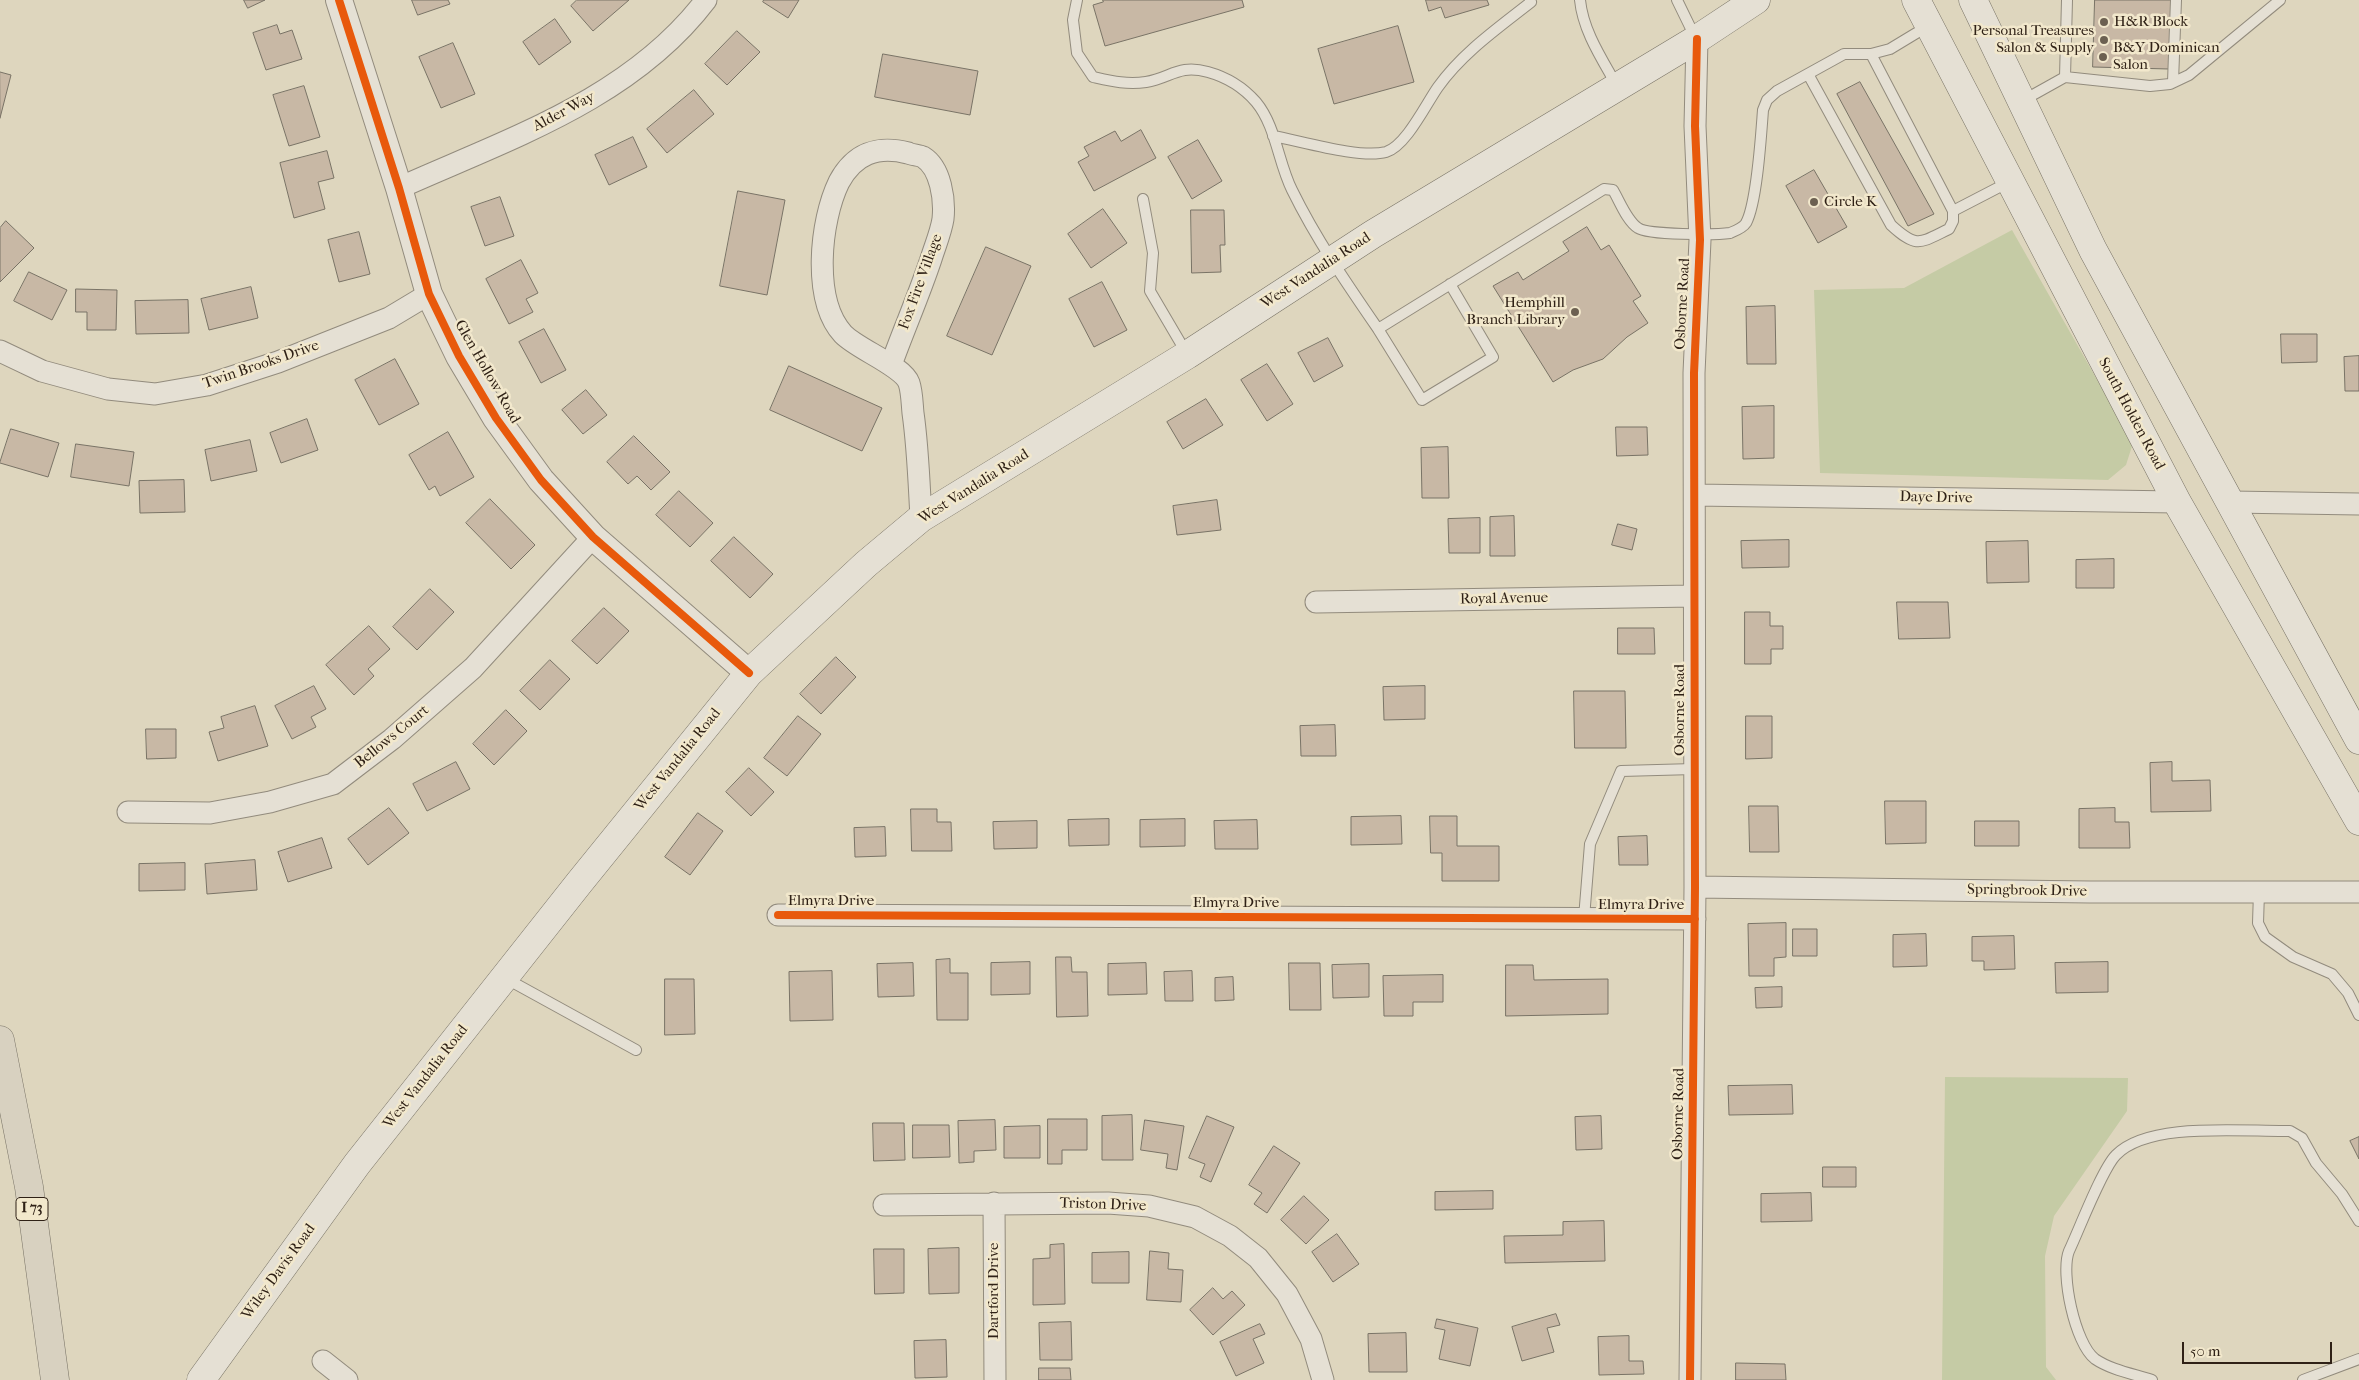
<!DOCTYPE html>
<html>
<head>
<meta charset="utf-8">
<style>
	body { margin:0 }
	#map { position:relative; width:2359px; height:1380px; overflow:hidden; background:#ded6be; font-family:"IM FELL French Canon",serif }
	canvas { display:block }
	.scale { position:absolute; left:2182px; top:1342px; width:150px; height:22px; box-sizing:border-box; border:2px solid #2f2116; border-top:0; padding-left:6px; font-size:15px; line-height:18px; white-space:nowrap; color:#2f2116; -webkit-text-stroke:4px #f2e8cc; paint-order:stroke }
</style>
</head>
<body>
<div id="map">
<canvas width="2359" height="1380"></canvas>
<div class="scale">50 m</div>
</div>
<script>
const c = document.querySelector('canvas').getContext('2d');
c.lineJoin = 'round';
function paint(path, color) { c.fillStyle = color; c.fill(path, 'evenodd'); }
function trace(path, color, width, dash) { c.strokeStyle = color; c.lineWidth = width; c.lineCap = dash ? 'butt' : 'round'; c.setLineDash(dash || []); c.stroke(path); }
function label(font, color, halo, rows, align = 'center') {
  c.font = font + ' "IM FELL French Canon",serif'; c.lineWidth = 5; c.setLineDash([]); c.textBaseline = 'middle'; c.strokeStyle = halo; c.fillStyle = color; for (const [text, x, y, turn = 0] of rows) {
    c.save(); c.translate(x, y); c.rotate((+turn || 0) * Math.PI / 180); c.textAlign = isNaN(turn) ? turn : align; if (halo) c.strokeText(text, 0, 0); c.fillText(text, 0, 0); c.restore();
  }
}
paint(new Path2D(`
	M2012,230L2133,443L2126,465L2108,480L1820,473L1814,290L1904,288Z
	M1945,1077L2128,1078L2127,1111L2054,1216L2045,1256L2046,1367L2056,1380H1942Z`), '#c5cba5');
const building = new Path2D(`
	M244,0H265L248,8Z
	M412,0H448L450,4L418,15Z
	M577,0H629L593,31L571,6Z
	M764,0H799L788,18L763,2Z
	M1103,0H1242L1244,7L1105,46L1093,5L1103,2Z
	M1426,0H1487L1489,5L1445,18L1441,7L1429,11Z
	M2095,0H2171L2169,69L2093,67Z
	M555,19L571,42L539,65L523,42Z
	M277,25L280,34L292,30L302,59L266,70L253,33Z
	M1398,26L1414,82L1334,104L1318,49Z
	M737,31L760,52L727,85L705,64Z
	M453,43L475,94L441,108L419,57Z
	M883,54L978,71L970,115L875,97Z
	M0,72L11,75L0,118Z
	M1860,82L1934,214L1908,226L1837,94Z
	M304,86L320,137L289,146L273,95Z
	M694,90L714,114L667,153L647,129Z
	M1141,130L1156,158L1094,191L1078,162L1089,156L1084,147L1115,131L1121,141Z
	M633,137L647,167L609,185L595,155Z
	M1198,140L1222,181L1192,199L1168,157Z
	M327,151L334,178L318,182L325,209L294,218L280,163Z
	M1814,170L1847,227L1818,243L1786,186Z
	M738,191L785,200L767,295L720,286Z
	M500,197L514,236L485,246L471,207Z
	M1103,209L1127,243L1091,268L1068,234Z
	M1191,210H1224L1225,245H1220L1221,272L1192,273Z
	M6,221L34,248L0,282V228Z
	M1587,227L1601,250L1609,245L1641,296L1633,301L1648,323L1627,337L1603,359L1573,370L1553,382L1493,286L1518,272L1523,280L1569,251L1563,242Z
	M359,232L370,274L339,282L328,240Z
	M986,247L1031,266L992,355L947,336Z
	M521,260L538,293L526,299L533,312L509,324L486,279Z
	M29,272L67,290L52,320L14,301Z
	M1102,282L1127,330L1094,347L1069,299Z
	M251,287L258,318L209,330L201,299Z
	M76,289L117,290L116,330H87V312H76Z
	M188,300L189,333L136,334L135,301Z
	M1775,306L1776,364H1747L1746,307Z
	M544,329L566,370L541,383L519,342Z
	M2281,334H2317V362L2282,363Z
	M1328,338L1343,366L1314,382L1298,353Z
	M2359,356V391H2345L2344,357Z
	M395,359L419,404L379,425L355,380Z
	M1267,364L1293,404L1267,421L1241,380Z
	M789,366L882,408L862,451L770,410Z
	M586,390L607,415L583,434L562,410Z
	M1206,399L1223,425L1183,449L1167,422Z
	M1774,406V458L1743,459L1742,407Z
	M307,419L318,450L281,463L270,433Z
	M1616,427H1647L1648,455L1617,456Z
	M11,429L59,443L48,477L0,463Z
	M448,432L474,477L440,496L435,486L429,490L409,455Z
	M634,436L670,472L651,490L637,476L628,484L607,462Z
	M250,440L257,471L211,481L205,450Z
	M76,444L134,452L129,486L71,477Z
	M1448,447L1449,498H1422L1421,448Z
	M184,480L185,512L140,513L139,481Z
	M679,491L713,523L690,547L656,515Z
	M490,499L535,545L511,569L466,523Z
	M1217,500L1221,530L1177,535L1173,506Z
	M1514,516L1515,556H1490V517Z
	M1480,518V553H1449L1448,519Z
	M1618,524L1637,529L1632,550L1612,545Z
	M734,537L773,574L750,598L711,561Z
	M1789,540V567L1742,568L1741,541Z
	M2028,541L2029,582L1987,583L1986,542Z
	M2114,559V588H2076V560Z
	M430,589L454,612L417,650L393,627Z
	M1897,602H1948L1950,638L1899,639Z
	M604,608L629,631L597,664L572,641Z
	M1745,612H1770V626H1783V649H1771V664H1745Z
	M369,626L390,649L368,669L374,676L354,695L326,665Z
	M1618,628H1654L1655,654H1618Z
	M836,657L856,677L821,714L800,694Z
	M550,660L570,679L540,710L520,691Z
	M314,686L326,709L311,717L316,727L292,739L275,706Z
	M1425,686V719L1384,720L1383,687Z
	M1574,691H1625L1626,748H1575Z
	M255,706L268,746L218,761L209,732L224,728L221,717Z
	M506,710L527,731L494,765L473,744Z
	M798,716L821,734L787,776L764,758Z
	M1746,716H1772V758L1746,759Z
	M1335,725L1336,756H1301L1300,726Z
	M146,729H176V758L147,759Z
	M456,762L470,789L427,811L413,784Z
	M2172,762V781L2210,780L2211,811L2151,812L2150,763Z
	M749,768L774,792L751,816L726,792Z
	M1885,801H1926V843L1886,844Z
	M1749,806H1778L1779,852H1750Z
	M389,808L409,833L368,865L348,839Z
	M2115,808V822H2129L2130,848H2079V809Z
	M911,809H937V822H951L952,851H912Z
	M698,813L723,831L690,875L665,857Z
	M1401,816L1402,844L1351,845V817Z
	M1430,816H1457V846H1499V881H1442V853H1431Z
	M1109,819V845L1069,846L1068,820Z
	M1185,819V846L1140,847V820Z
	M1257,820L1258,849H1215L1214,821Z
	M1037,821V848L994,849L993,822Z
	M1975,821H2019V846H1975Z
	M885,827L886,856L855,857L854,828Z
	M1647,836L1648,865H1619L1618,837Z
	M322,838L332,868L288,882L278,852Z
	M255,860L257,890L207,894L205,864Z
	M185,863V890L139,891V864Z
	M1786,923V957L1774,958V976H1749L1748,924Z
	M1793,929H1817V956H1793Z
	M1926,934L1927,966L1893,967V935Z
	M2014,936L2015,969L1984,970V961H1972V937Z
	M1056,957H1071L1072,972H1087L1088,1016L1057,1017Z
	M950,959V973H968V1020H937L936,960Z
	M1030,962V994L991,995V963Z
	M2108,962V992L2056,993L2055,963Z
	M913,963L914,996L878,997L877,964Z
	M1146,963L1147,994L1108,995V964Z
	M1289,963H1320L1321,1010H1290Z
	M1369,964V997L1333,998L1332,965Z
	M1506,965H1533L1534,980L1608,979V1014L1506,1016Z
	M832,971L833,1020L790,1021L789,972Z
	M1192,971L1193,1001H1165L1164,972Z
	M1443,975V1002H1413V1016H1384L1383,976Z
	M1233,977L1234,1000L1215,1001V978Z
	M665,979H694L695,1034L665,1035Z
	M1782,987V1007L1756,1008L1755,988Z
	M1792,1085L1793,1114L1729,1115L1728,1086Z
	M1132,1115L1133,1160H1102V1116Z
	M1207,1116L1234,1127L1211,1182L1200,1177L1205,1164L1189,1158Z
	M1601,1116L1602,1149L1576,1150L1575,1117Z
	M1048,1119H1087V1150H1062V1164H1048Z
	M995,1120L996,1150L974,1151V1162L959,1163L958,1121Z
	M1145,1120L1184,1126L1177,1170L1166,1168L1168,1154L1141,1150Z
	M873,1123H904L905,1160L874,1161Z
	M913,1125H949L950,1157L913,1158Z
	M1040,1126V1158H1004V1127Z
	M2359,1137V1159L2350,1141Z
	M1274,1146L1300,1163L1267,1213L1254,1204L1262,1193L1249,1185Z
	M1823,1167H1856V1187H1823Z
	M1493,1191V1209L1435,1210V1192Z
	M1811,1193L1812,1221L1761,1222V1194Z
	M1304,1196L1329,1220L1306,1244L1281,1220Z
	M1604,1221L1605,1261L1505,1263L1504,1236L1563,1235V1222Z
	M1337,1234L1359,1264L1333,1282L1312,1252Z
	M1064,1244L1065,1304L1033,1305V1259L1050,1258V1245Z
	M959,1248V1293L929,1294L928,1249Z
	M874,1249H904V1293L875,1294Z
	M1150,1251L1169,1253L1168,1269L1183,1270L1181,1302L1147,1300Z
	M1129,1252V1283H1092V1253Z
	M1213,1288L1223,1299L1232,1291L1245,1305L1213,1335L1190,1310Z
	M1556,1314L1560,1325L1547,1328L1554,1352L1522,1361L1512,1327Z
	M1437,1319L1478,1328L1470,1366L1439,1359L1445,1330L1435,1328Z
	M1071,1322L1072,1360H1040L1039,1323Z
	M1260,1324L1265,1334L1253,1339L1264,1363L1236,1376L1220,1342Z
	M1406,1333L1407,1372H1369L1368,1334Z
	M1629,1336V1361H1643L1644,1374L1599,1375L1598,1337Z
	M946,1340L947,1377L915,1378L914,1341Z
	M1736,1363L1785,1364L1786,1380H1736Z
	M1039,1368H1070L1071,1380H1039Z`);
paint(building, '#c8b8a5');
trace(building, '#797366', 1);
const service = new Path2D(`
	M1077,0L1073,20L1077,53L1093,77C1111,81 1127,85 1146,82C1171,78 1178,64 1208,72C1226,77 1243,87 1256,102C1276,126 1278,162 1292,190C1316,239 1347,284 1378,329L1604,189L1613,190C1620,202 1627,221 1638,228C1648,235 1716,235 1730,233C1735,231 1743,228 1746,223C1757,203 1761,136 1763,110L1767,100L1777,91L1844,54H1871L1890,49L1928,26
	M1580,0C1583,31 1602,59 1617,86
	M1677,0L1695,37
	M1871,54L1953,211
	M1808,74L1891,225C1917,249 1920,243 1949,229L1953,221V211L2009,182
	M2065,77L2150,86L2170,84L2189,75L2280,0
	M2173,82L2176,0
	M2022,101L2065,77L2067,0
	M1273,136C1301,141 1360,159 1386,152C1406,146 1426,104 1438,87C1462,53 1498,28 1531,2L1530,0
	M1143,199L1153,253L1150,291L1187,354
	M1378,329L1422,400L1493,357L1450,284
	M2259,892L2258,923L2265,937L2293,957L2332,974L2348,993L2359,1015
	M1584,918L1590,844L1621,771L1694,769
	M505,978L636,1050
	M2152,1380C2134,1374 2111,1370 2095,1359C2075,1344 2060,1273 2069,1251C2079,1230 2102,1169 2116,1155C2149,1121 2244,1132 2290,1131L2302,1138L2316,1163L2342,1194L2359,1221
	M2303,1380L2359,1359`);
const minor = new Path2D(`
	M399,188C508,139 631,99 706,0
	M0,351L42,371L108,389L155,394L207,385L278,362L389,318L429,294
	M891,365C904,329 919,295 931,259C935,246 941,232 943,219C945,200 941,168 923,157C919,155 912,155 908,153C877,145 854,154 839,182C820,221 812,300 843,334C857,349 903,366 909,383C912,392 912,403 913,413C918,448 919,483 921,518
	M1695,495L2177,502
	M2231,502L2359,504
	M1316,602L1693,596
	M128,812L210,813L270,802L333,784L392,739L473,668L593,537
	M1695,887L2090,892H2359
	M778,915L1695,919
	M994,1203L995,1380
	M884,1205L1108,1203L1149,1206L1195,1217L1230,1236L1258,1258L1287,1294L1311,1339L1323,1380
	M323,1361L347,1380
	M1690,1380L1695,887L1694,373L1700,240L1695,126L1697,39`);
const tertiary = new Path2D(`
	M339,0L399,188L429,294L459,356L496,418L541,480L593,537L749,673`);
const secondary = new Path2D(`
	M1916,0L2177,502L2359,821
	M1973,0L2093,250L2359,740
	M201,1380L357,1164L579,883L749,673L866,564L921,518L1187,355L1373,234L1697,39L1756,0`);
const motorway = new Path2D(`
	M0,1040L29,1187L55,1380`);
trace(service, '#928b7d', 12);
trace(minor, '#928b7d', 23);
trace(tertiary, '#928b7d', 28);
trace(secondary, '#797366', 29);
trace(motorway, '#797366', 29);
trace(service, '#e5e0d4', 10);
trace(minor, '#e5e0d4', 21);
trace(tertiary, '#e5e0d4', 26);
trace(secondary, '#e5e0d4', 28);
trace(motorway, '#d8d1c0', 28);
trace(new Path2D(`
	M339,0L399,188L429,294L459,356L496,418L541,480L593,537L749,673
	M778,915L1695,919
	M1690,1380L1695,887L1694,373L1700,240L1695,126L1697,39`), '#e8590c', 8);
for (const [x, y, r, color] of [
	[2104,22,5,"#6c6051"],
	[2104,40,5,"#6c6051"],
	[2103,57,5,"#6c6051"],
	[1814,202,5,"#6c6051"],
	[1575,312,5,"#6c6051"]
]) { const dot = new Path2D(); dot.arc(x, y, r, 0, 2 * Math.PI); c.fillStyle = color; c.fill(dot); trace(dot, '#f2e8cc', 2); }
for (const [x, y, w] of [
	[32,1209,32]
]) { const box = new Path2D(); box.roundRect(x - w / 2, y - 11.5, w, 23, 4); c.fillStyle = '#f2e8cc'; c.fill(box); trace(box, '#2f2116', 1); }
label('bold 14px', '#2f2116', null, [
	["I 73",32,1209]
]);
label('15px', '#2f2116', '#f2e8cc', [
	["H&R Block",2114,22],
	["Personal Treasures",2094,31,"right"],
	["Salon & Supply",2094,48,"right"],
	["B&Y Dominican",2113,48],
	["Salon",2113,65],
	["Circle K",1824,202],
	["Hemphill",1565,303,"right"],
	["Branch Library",1565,320,"right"]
], 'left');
label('15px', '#2f2116', '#f2e8cc', [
	["Alder Way",564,112,-28],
	["West Vandalia Road",1316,271,-33],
	["Fox Fire Village",921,282,-70],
	["Osborne Road",1683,304,-87],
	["Twin Brooks Drive",261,365,-19],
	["Glen Hollow Road",487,372,60],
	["South Holden Road",2131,414,62],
	["West Vandalia Road",974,487,-32],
	["Daye Drive",1936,498,1],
	["Royal Avenue",1504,599,-1],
	["Osborne Road",1680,710,-90],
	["Bellows Court",392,737,-39],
	["West Vandalia Road",678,760,-51],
	["Springbrook Drive",2027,891,1],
	["Elmyra Drive",831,901],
	["Elmyra Drive",1236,903],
	["Elmyra Drive",1641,905],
	["West Vandalia Road",426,1077,-52],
	["Osborne Road",1679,1114,-89],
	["Triston Drive",1103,1205,2],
	["Wiley Davis Road",279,1272,-54],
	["Dartford Drive",994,1291,-90]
]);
</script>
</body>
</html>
